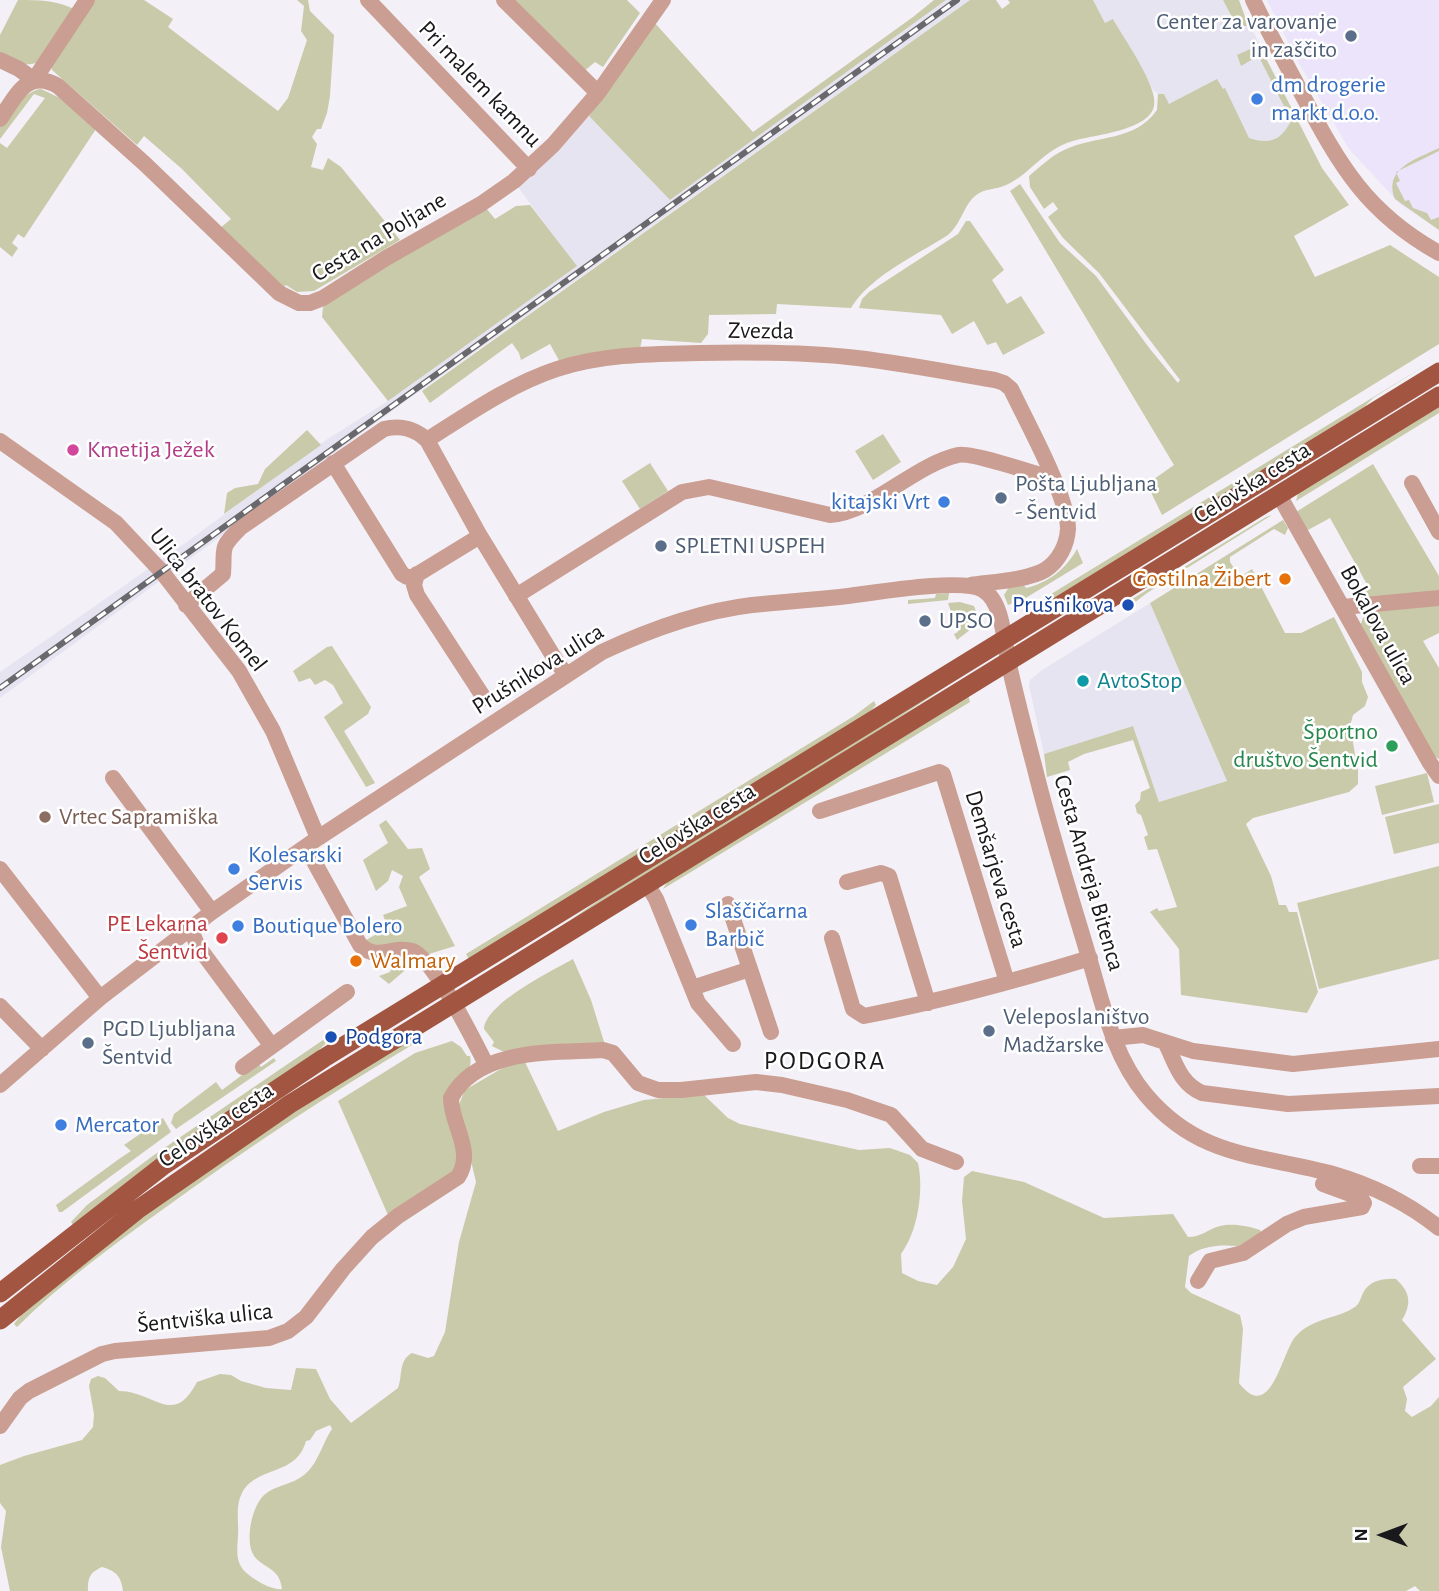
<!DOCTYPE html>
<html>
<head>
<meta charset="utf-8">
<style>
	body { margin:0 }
	#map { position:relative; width:1439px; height:1591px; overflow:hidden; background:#f3f1f7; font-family:"Alegreya Sans",sans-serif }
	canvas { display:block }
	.north { position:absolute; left:1348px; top:1500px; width:70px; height:70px; -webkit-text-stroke:5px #fff; paint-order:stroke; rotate:270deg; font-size:19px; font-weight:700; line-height:28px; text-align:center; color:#19181a }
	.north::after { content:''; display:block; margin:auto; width:24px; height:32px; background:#19181a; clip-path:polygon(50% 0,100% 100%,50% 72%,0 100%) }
</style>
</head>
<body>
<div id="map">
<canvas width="1439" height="1591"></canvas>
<div class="north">N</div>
</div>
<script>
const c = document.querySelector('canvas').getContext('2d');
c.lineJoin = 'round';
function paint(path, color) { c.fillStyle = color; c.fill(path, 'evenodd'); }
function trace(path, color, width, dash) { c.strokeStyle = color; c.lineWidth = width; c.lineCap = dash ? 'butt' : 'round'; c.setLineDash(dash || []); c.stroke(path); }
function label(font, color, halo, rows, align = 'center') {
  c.font = font + ' "Alegreya Sans",sans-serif'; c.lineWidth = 5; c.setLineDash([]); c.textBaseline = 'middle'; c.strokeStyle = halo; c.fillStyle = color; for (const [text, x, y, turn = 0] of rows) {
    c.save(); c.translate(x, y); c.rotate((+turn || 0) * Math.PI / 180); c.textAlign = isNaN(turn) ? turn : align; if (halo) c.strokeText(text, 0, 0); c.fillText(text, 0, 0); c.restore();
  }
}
paint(new Path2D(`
	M946,0H970L396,408L0,698V672L184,544L326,440L388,401L576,266L517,186L589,116L670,200Z
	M1093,0H1223L1238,29L1249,23L1294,113L1289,116L1291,121L1285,134L1269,142L1249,138L1223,89L1168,104L1164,94H1158L1153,90L1114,20L1105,23Z
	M1150,603L1227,781L1159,802L1133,726L1044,754L1029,686L1030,680L1042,670Z`), '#e7e4f1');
paint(new Path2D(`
	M1267,0H1439V230L1400,204L1349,149L1297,60Z`), '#ebe4fa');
paint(new Path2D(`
	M18,0C39,0 57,0 76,10L36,63C23,67 12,61 0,56V35Z
	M92,0H144L173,19L168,27L278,111L288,98L307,40L301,31L304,6L297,0H308L310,11L334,35L330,96L327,113L321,129H317L312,137L317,144L311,167L323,170L328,158L341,167L400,240L314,291L297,292L286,285L283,288L220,228L231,219L182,169L144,136L137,145L52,70L51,66Z
	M508,0H627L640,13L603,67L595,62L582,73Z
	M934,0H946L670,200L589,116L654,22L753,132L913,17Z
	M970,0H996L1002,9L1010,3L1008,0H1093L1105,23L1113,19C1123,37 1159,88 1154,106C1149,131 1092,135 1073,141C1042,150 1030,175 1006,185C996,190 984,188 975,196C964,205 961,224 948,235C917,255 870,276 851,308L777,304L776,314L709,315L708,334L701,343L642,339L640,349L561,364L550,344L521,360L519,353L512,343L430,403L422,391Z
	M1223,0H1239L1248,25L1238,29Z
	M1257,46H1259L1263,53L1241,66L1237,55Z
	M1264,55L1293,111L1287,112L1259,57Z
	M1217,79L1223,89L1225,88L1249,138C1269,144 1280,142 1291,121L1289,116L1294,113L1322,168L1349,205L1294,236L1315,277L1390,245L1439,277V344L1162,515L1147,484L1174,465L1010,191L1020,184L1060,243L1096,276L1150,349L1178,383L1180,380L1177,376L1099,273L1063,238L1048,217L1058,209L1053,202L1044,209L1030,187L1029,176C1040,167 1051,156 1064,150C1095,135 1135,142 1157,110L1158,94H1164L1169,104Z
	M41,89L60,98L96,129L24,238L18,234L12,243L18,248L12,257L0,247V143L7,148L45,98L34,94L0,139V127C11,114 23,91 41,89Z
	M1439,148V151L1396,172L1400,181L1396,183L1405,201L1409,200L1413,208L1427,213L1431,220L1439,217V230L1395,199C1383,168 1417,159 1439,148Z
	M530,205L577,266L388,401L322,317L323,307L402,256L486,208L495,219L516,206Z
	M966,221H970L1004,270L992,280L1007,304L1021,296L1045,333L1003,355L996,342L987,345L974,321L952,334L941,315L859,308L862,299L869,292L958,234Z
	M1439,357L1373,398L1364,407L1041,610L1038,602Z
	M1439,405V413L1296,501L1299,490Z
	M307,430L321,445L224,514L227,493L235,488L258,484L265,469Z
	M883,434L901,462L873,480L855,451Z
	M650,463L668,491L640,509L622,481Z
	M1373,464L1439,576V590L1370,602L1365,597V592L1369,588L1330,518L1308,530L1305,529L1296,512Z
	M1272,515L1147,593L1134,603L1132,599L1266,517Z
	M1283,520L1288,528L1285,535L1274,529L1230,557V562L1240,577L1252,569L1285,633H1301L1334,617L1362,672V682L1368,697L1365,706L1353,715L1350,726L1358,771V784L1349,792L1253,818L1246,824L1271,876L1279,905H1286L1289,912H1297L1318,992L1307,1013L1181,995L1179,949L1150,912L1157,908L1159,911L1177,907L1157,849L1148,850L1144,837L1148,835L1141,815L1137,813L1135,805L1140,800L1141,792L1150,788L1133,740L1084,754L1068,762L1070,770L1047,777L1044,754L1133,726L1159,802L1227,781L1150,603Z
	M1077,549L1083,563L1024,599L1008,605L1004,595L1009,587L1023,584L1026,588C1048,583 1066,569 1077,549Z
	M949,593L948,600L908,604V600L935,598L936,594Z
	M960,602L974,606L980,622L957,640L954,634L958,632L948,603Z
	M1439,605V633L1423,641L1439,668V759L1432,755L1359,629L1363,618L1371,612Z
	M332,646L371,707L368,714L344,731L375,783L366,787L324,717L343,703L333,685L325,680L315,685L310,678L299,682L293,671L327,647Z
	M964,675L861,742L569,921L635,875Z
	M968,695L970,702L663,889L671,876Z
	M874,701L876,705L866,716L470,961L466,954L854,716Z
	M1427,773L1434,802L1382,815L1375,786Z
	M1439,804V843L1394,854L1385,817Z
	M386,820L408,849L422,848L430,869L419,877L455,946L429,954L415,944L378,949L364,941L388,928L383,915L407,906L399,887L403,876L392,870L388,881L376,891L363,860L388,843L379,825Z
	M1439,866V959L1319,989L1297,903Z
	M396,958L403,959L410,966L389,984L379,976L390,972Z
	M573,959L591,1000L606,1048L511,1052L502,1051L492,1046L494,1042L484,1029C486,1003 550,972 573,959Z
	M417,1033L420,1037L417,1042C329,1094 244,1150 162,1210C112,1246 61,1283 17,1327L14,1324L29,1305L188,1181Z
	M326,1038L328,1041L316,1053L73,1225L71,1222L87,1205L154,1155Z
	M452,1041L461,1047L467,1056H470C473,1069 465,1073 455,1080L460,1155L454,1175L388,1215L338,1101L415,1053Z
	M274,1058L276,1061L176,1129L171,1123L174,1114L216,1082L222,1090L258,1063L261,1067Z
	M524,1060L558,1131L604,1112L644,1100L703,1094L728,1118L740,1124L859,1150L890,1148L910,1155L918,1163C924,1190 918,1231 901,1254L902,1273L918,1281L937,1285L953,1267L966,1239L962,1201L964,1177L972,1171L1024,1182L1104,1218L1173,1214L1188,1237C1202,1237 1208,1229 1220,1226C1232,1223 1249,1226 1260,1230L1262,1234L1248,1247C1228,1245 1206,1243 1189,1256L1185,1287L1191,1293L1240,1315L1243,1329L1239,1383C1272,1426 1282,1348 1297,1335C1315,1317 1337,1319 1355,1307C1360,1303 1360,1299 1363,1293C1369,1281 1383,1278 1396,1279C1410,1292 1412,1303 1402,1320L1436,1359L1403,1387L1407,1399L1405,1411L1412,1417L1431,1406L1439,1397V1591H1420L1415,1586L1406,1591H123C121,1576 116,1571 102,1567C89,1573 88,1578 88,1591H10L1,1547L6,1511L0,1503V1465L24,1456L82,1440L93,1427L94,1414L89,1386L91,1379L98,1376L105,1378L119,1391C154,1391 173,1428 197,1382L220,1374L231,1375L241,1381L266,1388L291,1390L296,1368L316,1369L330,1399L351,1423L398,1388C403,1375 398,1361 412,1353L428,1358L434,1356L445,1332L459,1242L476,1182L458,1107L465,1090L511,1063ZM330,1425L332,1429C322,1444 318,1464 304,1475C292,1485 275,1485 264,1495C252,1507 246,1536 252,1552C256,1563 270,1566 276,1574C280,1578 281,1584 282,1589C274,1591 256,1581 249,1575C235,1565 237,1551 238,1536C239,1522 235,1506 242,1493C257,1465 296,1477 306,1441L310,1440L316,1431Z
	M163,1118L171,1132L62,1212H59L56,1205L119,1159L131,1151L124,1145Z`), '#c8caa9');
trace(new Path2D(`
	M368,0L529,169
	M504,0L598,93
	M1253,0C1269,33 1286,64 1303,96C1340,166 1367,213 1439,253
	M0,60L19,69L34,80
	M34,80L87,0
	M0,119C16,96 27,68 58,86L145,164L279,293L299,303H310L323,298L386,258L481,204L514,181L553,145L598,93L663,0
	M427,440C468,414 511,384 557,369C603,354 651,354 699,353C749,352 798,352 848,357C897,362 946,372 995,380L1004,383L1011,389C1026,421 1068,496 1068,529C1067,545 1059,561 1045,570C1028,580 991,582 971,585
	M0,441L116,523L162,572L239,671L273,731L318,838
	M333,463L402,574L407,577H413L480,536
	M1412,483L1439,532
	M1279,495L1430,763L1439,776
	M417,574L414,585L417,595L484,698
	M516,596L682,492L709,487L830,515C872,512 914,465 958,455C971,452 1037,474 1053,479
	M186,605L223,574C225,547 219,549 240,528L384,429C401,425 414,428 427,440L480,536L558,664L567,675
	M1343,607L1439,598
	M113,778L212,912
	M820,811L939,772L943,774L1007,982
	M306,847L360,945C377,962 393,945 412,951C434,958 475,1043 487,1066
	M0,869L100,998
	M847,882L881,873L889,876L928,1003
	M647,884L656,899L698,1003L733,1044
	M191,929L197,945L271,1045
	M832,938L853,1009L864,1016C941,1001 1015,981 1090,958
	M750,969L771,1032
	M692,988L750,969L728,904
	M0,1006L42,1049
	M1113,1038L1143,1035L1193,1051L1293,1064L1439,1049
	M1166,1044C1176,1064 1180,1083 1202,1093L1288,1104L1439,1096
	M243,1067L347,992
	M0,1085L100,998L212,912L318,838L602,652C649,630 701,611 752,605C781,602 811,600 840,597C868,594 962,577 983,590C1004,602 1004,645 1009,665C1017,700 1026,735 1035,769C1050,830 1069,891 1087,951C1102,1000 1112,1055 1146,1095C1200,1159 1260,1154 1333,1174C1371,1185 1408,1203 1439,1228
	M1420,1166H1439
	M1198,1281L1210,1261L1243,1253L1287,1224L1304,1217L1362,1207L1364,1203L1361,1198L1323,1184L1330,1173
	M0,1426L20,1398L29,1391L102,1354L115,1351L269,1338L288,1331L306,1317L343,1269L372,1237L398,1216L458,1177C475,1151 451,1125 451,1098C478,1047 554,1053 603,1050L613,1053L638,1083L658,1090H681L756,1082L782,1085L847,1100L891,1115L922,1149L956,1162`), '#ca9e92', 16);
trace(new Path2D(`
	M0,1293L164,1165L324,1058L1439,372
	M0,1320L137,1210L290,1104L1439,396`), '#a25641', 19);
const rail = new Path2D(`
	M0,688L957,0`);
trace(rail, '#69686c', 6);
trace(rail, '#fff', 3.5, [10]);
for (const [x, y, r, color] of [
	[1351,36,7,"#5c6f8a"],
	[1257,99,7,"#3f7fe0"],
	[73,450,7,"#d1479c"],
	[1001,498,7,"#5c6f8a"],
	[944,502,7,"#3f7fe0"],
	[661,546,7,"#5c6f8a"],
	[1285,579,7,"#e8710a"],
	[1128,605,7,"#1a4fb4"],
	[925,621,7,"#5c6f8a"],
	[1083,681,7,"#0f9aa8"],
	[1392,746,7,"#2e9e5b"],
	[45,817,7,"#8d6e63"],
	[234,869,7,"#3f7fe0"],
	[691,925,7,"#3f7fe0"],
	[238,926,7,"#3f7fe0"],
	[222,938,7,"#e0444e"],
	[356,961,7,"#e8710a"],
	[989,1031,7,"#5c6f8a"],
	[331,1037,7,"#1a4fb4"],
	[88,1043,7,"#5c6f8a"],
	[61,1125,7,"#3f7fe0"]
]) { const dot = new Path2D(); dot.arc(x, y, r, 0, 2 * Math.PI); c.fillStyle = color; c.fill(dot); trace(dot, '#fff', 2.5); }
label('24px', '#4e5e75', '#fff', [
	["Center za varovanje",1337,22,"right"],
	["in zaščito",1337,50,"right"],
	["Pošta Ljubljana",1015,484],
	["- Šentvid",1015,512],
	["SPLETNI USPEH",675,546],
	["UPSO",939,621],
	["Veleposlaništvo",1003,1017],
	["Madžarske",1003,1045],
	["PGD Ljubljana",102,1029],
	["Šentvid",102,1057]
], 'left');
label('24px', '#19181a', '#fff', [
	["Pri malem kamnu",480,84,46],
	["Cesta na Poljane",379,237,-31],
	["Zvezda",761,331,1],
	["Celovška cesta",1252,483,-32],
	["Ulica bratov Komel",208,600,52],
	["Bokalova ulica",1378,625,61],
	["Prušnikova ulica",538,669,-32],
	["Celovška cesta",697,824,-32],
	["Demšarjeva cesta",996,869,73],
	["Cesta Andreja Bitenca",1089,873,74],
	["Celovška cesta",216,1125,-34],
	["Šentviška ulica",205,1318,-6]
]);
label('24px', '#366cbe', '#fff', [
	["dm drogerie",1271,85],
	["markt d.o.o.",1271,113],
	["kitajski Vrt",930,502,"right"],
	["Kolesarski",248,855],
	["Servis",248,883],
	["Slaščičarna",705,911],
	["Barbič",705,939],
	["Boutique Bolero",252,926],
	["Mercator",75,1125]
], 'left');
label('24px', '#b23c85', '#fff', [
	["Kmetija Ježek",87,450]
], 'left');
label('24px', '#c56008', '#fff', [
	["Gostilna Žibert",1271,579],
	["Walmary",370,961,"left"]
], 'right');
label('24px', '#164399', '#fff', [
	["Prušnikova",1114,605],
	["Podgora",345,1037,"left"]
], 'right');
label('24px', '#0d838f', '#fff', [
	["AvtoStop",1097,681]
], 'left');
label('24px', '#27864d', '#fff', [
	["Športno",1378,732],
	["društvo Šentvid",1378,760]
], 'right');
label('24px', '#785e54', '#fff', [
	["Vrtec Sapramiška",59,817]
], 'left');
label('24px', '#be3a42', '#fff', [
	["PE Lekarna",208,924],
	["Šentvid",208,952]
], 'right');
c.letterSpacing = '2px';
label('26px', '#19181a', '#fff', [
	["PODGORA",825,1061]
]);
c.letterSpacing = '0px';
</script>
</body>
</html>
